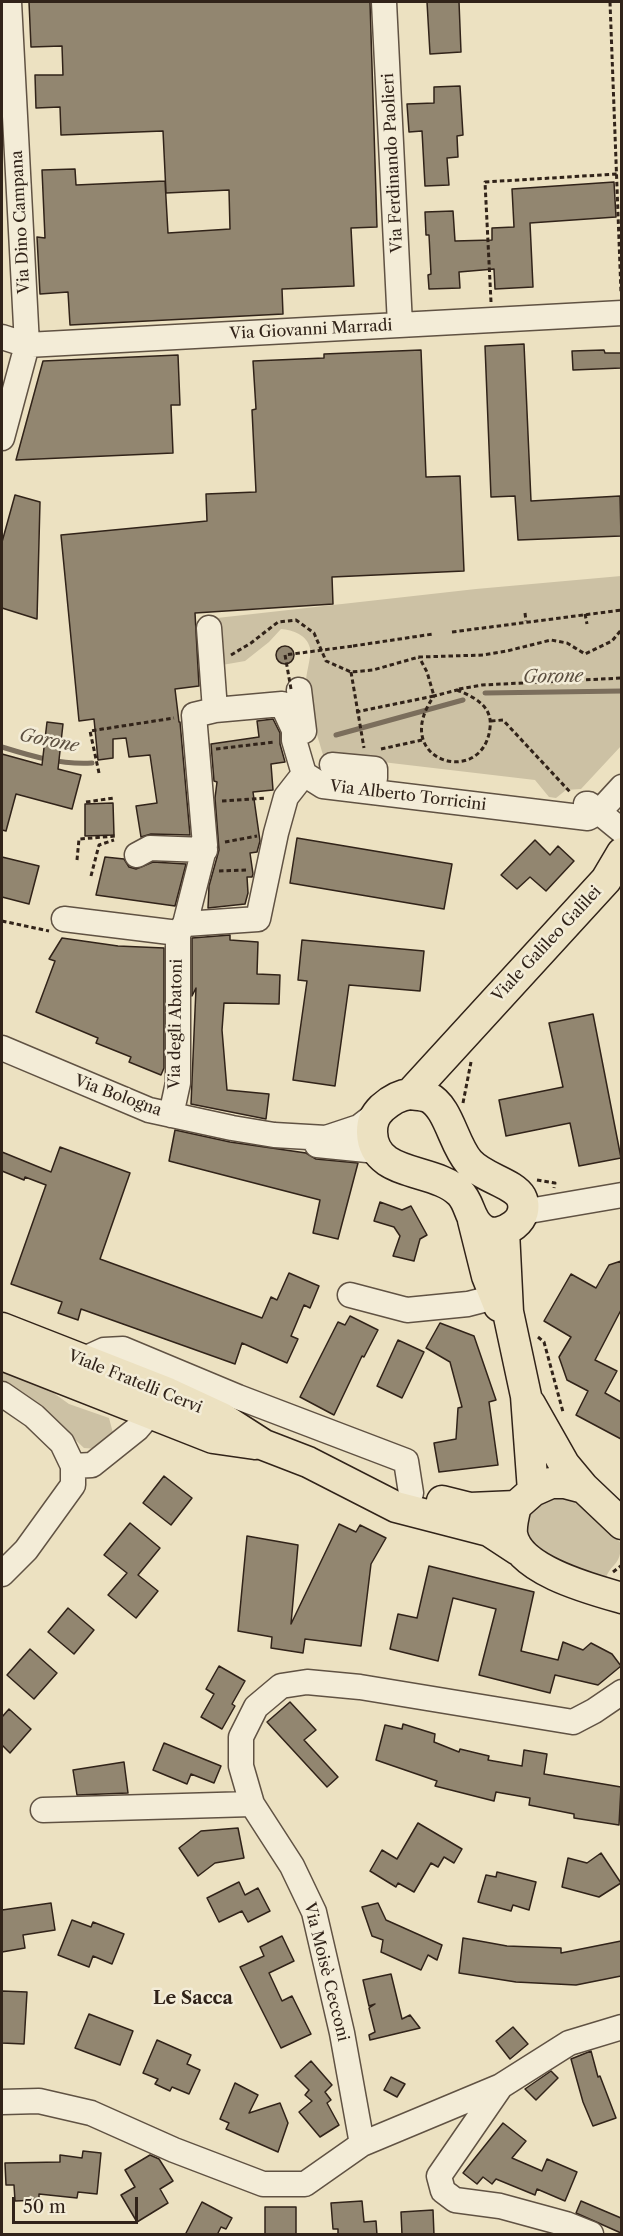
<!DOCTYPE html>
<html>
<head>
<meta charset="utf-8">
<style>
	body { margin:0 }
	#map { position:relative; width:623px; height:2236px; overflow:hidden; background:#ece1c1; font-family:"Libre Caslon Text",serif }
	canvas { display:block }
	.frame { position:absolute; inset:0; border:3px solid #312319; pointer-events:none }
	.scale { position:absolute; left:12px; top:2197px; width:126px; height:27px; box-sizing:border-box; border:3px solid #312319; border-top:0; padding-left:8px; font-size:18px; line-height:21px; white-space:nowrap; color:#312319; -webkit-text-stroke:4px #f3ecd7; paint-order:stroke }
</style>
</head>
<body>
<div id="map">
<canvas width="623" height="2236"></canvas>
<div class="frame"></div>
<div class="scale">50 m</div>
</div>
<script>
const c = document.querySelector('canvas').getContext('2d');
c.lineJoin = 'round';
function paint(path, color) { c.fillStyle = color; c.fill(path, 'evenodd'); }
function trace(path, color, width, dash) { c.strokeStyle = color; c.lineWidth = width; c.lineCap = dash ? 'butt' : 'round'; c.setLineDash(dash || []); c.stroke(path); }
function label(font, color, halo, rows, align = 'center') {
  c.font = font + ' "Libre Caslon Text",serif'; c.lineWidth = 5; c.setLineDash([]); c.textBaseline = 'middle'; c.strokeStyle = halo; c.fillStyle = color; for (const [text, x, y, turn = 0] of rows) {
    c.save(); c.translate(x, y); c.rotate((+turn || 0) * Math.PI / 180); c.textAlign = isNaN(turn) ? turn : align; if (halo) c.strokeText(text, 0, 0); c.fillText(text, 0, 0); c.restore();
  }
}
paint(new Path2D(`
	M621,576V746L581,789L566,790L556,798L549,797L535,780L323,755C317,733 308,709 306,686C305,674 312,657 310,648C307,635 293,630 281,629L269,642L245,661L222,665L217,618L476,589Z
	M2,1371L48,1389L69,1404L109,1418L113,1433L98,1449L84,1448L53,1419L17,1391L2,1382Z
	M567,1494L621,1543C621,1567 611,1562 605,1580L541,1555L527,1542L526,1520L534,1504Z`), '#ccc1a4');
trace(new Path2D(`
	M485,693L622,691
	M336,735L463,700
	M2,747C31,756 61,765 92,763`), '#7b6e5c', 5);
const building = new Path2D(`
	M29,2H370L377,227L351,228L354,286L282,289L283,314L70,325L68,292L40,294L37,237L45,238L42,170L75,169L76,185L165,181L168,233L230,229L229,190L166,193L163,131L61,135L60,107L36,108L35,75H63L62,46L31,47Z
	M427,2H459L461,52L430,54Z
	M460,86L463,135L457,136L458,157L447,158L449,185L425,186L422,131L409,132L407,104L434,103V87Z
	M614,182L616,217L530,223L533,287L495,289L494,269L459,272L460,288L429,289L428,275L431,274L429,235H426L425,212L453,211L455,241L492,240V228L514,227L512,189Z
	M524,344L531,501L620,496L621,536L518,540L515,496L491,497L485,346Z
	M421,350L426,477L460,476L464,571L332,577L333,604L195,613L199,686L175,689L179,722H180L190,835L151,834L141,837L136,806L157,803L150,755L129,757L126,738L113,739V758L98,760L94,719L79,721L61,535L207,521L206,494L256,492L252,410L256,409L253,361L324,358V354Z
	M604,350L605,353H621V368L573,370L572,351Z
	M178,355L180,405H171L173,453L16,460L43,361Z
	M15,495L40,502L37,619L2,608V542Z
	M276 655a9 9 0 1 1 18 0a9 9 0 1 1-18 0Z
	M273,719L280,733V744L285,762L271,764L273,790L253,792L260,841L257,852L250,853L253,874L252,877H247L248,893L245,904L208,908L209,886L219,850L215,798L217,782L214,781L211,744L259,737L257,721Z
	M47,722L63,724L58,769L81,775L72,809L16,794L6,831L2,830V754L42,765Z
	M113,803L114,835L85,836V804Z
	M297,838L452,864L444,909L290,883Z
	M535,840L550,855L558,846L574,861L546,891L530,877L517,889L501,875Z
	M2,857L39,866L29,904L2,897Z
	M105,857L124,859L129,867L136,869L153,862L186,864L175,906L96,895Z
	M230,935V940L258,942L257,974L280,975L279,1004L224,1003L222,1030L227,1090L269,1094L266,1119L191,1104L196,988L192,996V938Z
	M62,938L118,946L164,948V1068L161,1075L129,1062L131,1057L96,1043L98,1038L36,1012L55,961L49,959Z
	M302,940L424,951L420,991L349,985L335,1086L293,1080L307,981L298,980Z
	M593,1014L621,1158L579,1166L570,1123L506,1136L499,1100L563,1087L549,1023Z
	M175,1130L230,1142L306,1153L316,1159L358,1163L338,1239L313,1233L320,1200L169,1161Z
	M60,1147L130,1173L100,1259L262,1318L271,1297L277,1300L289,1273L319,1286L310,1308L304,1305L291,1336L298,1339L287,1363L242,1343L235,1364L81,1309L78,1320L58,1313L62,1302L11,1284L46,1185L25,1177L24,1180L2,1171V1152L51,1172Z
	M380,1202L402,1210L411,1206L427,1235L420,1239L414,1261L393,1256L400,1236L394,1227L374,1221Z
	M621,1261V1310L595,1360L617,1371L605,1393L621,1402V1439L576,1415L588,1391L567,1380L559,1357L571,1337L544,1321L571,1274L596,1288L609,1265Z
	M350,1316L378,1330L364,1357L362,1356L334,1415L300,1397L338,1322L345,1325Z
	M440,1323L474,1336L496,1400L489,1402L498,1465L439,1472L434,1443L456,1439L458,1408L462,1407L450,1362L426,1348Z
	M398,1340L424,1352L402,1398L377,1386Z
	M164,1476L192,1498L171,1525L143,1503Z
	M130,1523L160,1548L138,1575L158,1591L136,1618L108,1595L127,1573L104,1555Z
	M339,1524L356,1532L360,1525L386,1538L371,1564L361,1646L305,1639L303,1653L271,1648L272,1637L238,1631L247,1536L298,1545L291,1624Z
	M429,1566L534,1592L521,1651L558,1660L563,1642L583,1650L591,1643L612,1654L621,1666L598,1685L555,1675L550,1693L479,1675L496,1609L453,1598L438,1661L390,1649L398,1614L417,1618Z
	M68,1608L94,1630L74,1654L48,1632Z
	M30,1649L57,1673L34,1699L7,1675Z
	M219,1666L245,1681L232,1704L235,1706L222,1729L201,1717L214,1694L206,1689Z
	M290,1702L316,1730L304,1740L338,1777L327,1787L267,1722Z
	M9,1709L31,1729L10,1753L2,1745V1717Z
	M403,1724L435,1734L434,1742L459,1752L460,1749L489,1756L488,1760L522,1766L524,1750L547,1754L544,1774L621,1787L619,1825L574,1818V1814L529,1805L530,1798L496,1792L494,1801L435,1786L437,1781L376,1760L385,1725L402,1729Z
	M164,1743L221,1766L214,1783L191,1774L187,1784L153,1770Z
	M124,1762L128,1793L77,1795L73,1770Z
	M418,1823L462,1849L454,1863L444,1857L438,1867L431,1863L414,1892L398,1883L396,1887L370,1871L382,1850L397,1859Z
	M238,1828L244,1858L215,1863L198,1876L179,1848L201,1831Z
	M601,1853L621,1883L599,1897L562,1887L568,1858L587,1863Z
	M497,1872L536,1882L529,1910L513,1905L511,1911L478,1902L486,1875L496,1877Z
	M239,1882L245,1895L258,1888L270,1911L248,1922L242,1911L219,1922L207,1898Z
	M51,1903L55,1930L23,1935L25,1948L2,1952V1910Z
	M378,1903L386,1920L442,1945L437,1960L428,1955L421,1970L381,1952L383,1940L372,1936L362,1907Z
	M72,1920L91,1927L93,1922L124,1934L112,1964L93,1956L89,1967L58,1955Z
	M282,1936L294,1961L269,1973L282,2001L292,1996L311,2034L281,2048L240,1967L264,1956L260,1947Z
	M463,1938L507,1946L561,1948V1953L621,1941V1976L576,1985L516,1982L459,1973Z
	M391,1974L402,2019L410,2015L420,2028L370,2040L369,2035L375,2032L369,2008L375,2004L369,2006L363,1980Z
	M2,1991L27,1992L24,2044L2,2043Z
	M89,2014L133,2031L120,2065L75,2048Z
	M513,2027L528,2044L510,2059L496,2041Z
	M157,2040L191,2055L187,2064L200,2070L189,2094L172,2087L170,2091L155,2084L158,2079L143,2073Z
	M591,2051L598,2077L600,2076L616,2118L593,2126L583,2102L571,2059Z
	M311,2061L332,2085L325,2092L331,2100L327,2103L339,2125L320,2137L299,2112L312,2101L305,2095L309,2090L295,2076Z
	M551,2071L558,2078L536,2100L525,2089Z
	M391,2077L405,2084L397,2097L384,2090Z
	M235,2083L258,2095L249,2113L280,2103L288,2123L278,2152L226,2129L229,2123L220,2119Z
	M503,2123L526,2141L512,2158L542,2171L547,2159L577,2172L565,2201L537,2189L535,2195L496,2179L492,2184L483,2177L477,2184L463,2173Z
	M83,2151L101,2153L97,2194L78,2192L77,2198L39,2194V2200L15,2201L14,2185H6L5,2163L60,2162V2155L82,2158Z
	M150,2155L159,2159L173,2181L160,2189L168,2203L137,2222L121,2195L135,2187L125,2170Z
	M362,2201L364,2222L376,2221L377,2235H338V2229H333L331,2203Z
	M581,2201L621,2218V2233L576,2213Z
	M202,2202L232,2218L226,2229L221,2227L217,2235H185Z
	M265,2207H296V2235H265Z
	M433,2210L434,2235H402L401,2212Z`);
paint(building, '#928670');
trace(building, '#312319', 1.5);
const minor = new Path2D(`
	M384,2L400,325
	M2,337L27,345L622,313
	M2,438L27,345L9,2
	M209,628L215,710
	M296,730L304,731L299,690
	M332,765L375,769V778
	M304,774L323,786L588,818L599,812L622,787
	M586,804H589L622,831
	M137,855L150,848L205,850
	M64,919L178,933
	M185,924L205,845L194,715L215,710L282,704L294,730V740L304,774
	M2,1048L149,1110L232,1128L274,1135L326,1138L359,1127L376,1114
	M171,1115L178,1083V933L185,924L258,919L276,833L286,797L304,774
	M317,1145L377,1151
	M523,1212L622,1195
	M350,1295L407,1310L468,1304L495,1297
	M82,1360L104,1350L123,1349L238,1397L406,1461L411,1493
	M2,1394L34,1416L62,1443L73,1466V1485L26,1550L2,1574
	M73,1466L92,1465L137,1429L149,1415
	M43,1810L252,1804
	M2,2102L39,2101L91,2113L174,2150L263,2184H305L362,2144L342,2033L314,1912L292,1866L252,1804L241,1766V1737L256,1707L281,1686L307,1682L360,1687L573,1722L594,1711L622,1692
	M362,2144L501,2086
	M591,2234L566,2224L500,2206L455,2200L443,2191L439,2176L501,2086L569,2043L622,2027`);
const major = new Path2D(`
	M410,1094C416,1095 423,1095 428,1097C449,1107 453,1144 469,1162C483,1178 513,1183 521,1197C526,1207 523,1218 514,1225C506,1231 494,1236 484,1230C469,1222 471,1204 460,1193C435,1167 373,1178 372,1132C372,1121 375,1115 382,1108C391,1100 399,1095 410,1094Z
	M410,1094L606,880L622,853
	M473,1220L487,1276L499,1306
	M504,1231L508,1312L526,1396L533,1491
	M2,1328L168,1393L222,1418L264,1445L308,1462L396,1507L489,1531L518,1550
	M2,1355L213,1438L255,1444
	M530,1404L564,1464L584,1488
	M442,1501L470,1508L516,1506
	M622,1524L584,1488L565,1483H551L533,1491L516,1506C514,1514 511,1525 512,1534C518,1570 590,1589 622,1598`);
trace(minor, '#605243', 27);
trace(major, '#312319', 33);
trace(new Path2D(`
	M610,2L621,293
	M491,302L485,182L617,174
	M525,613L526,621
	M585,614L587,624
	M452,632L622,610
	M353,646L433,634
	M231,655L251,643L278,622L296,620L314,633L326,661L351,672L373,670L419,657L483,655L507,651L551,640L567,643L585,654L612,641L622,629
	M351,672L364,748
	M459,689L482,685L622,678
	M457,690C474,697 493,706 490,728C483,789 388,761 434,696Z
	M356,712L434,696L427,672L419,657
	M491,721L503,720L570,792
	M216,749L275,742
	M381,749L422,740
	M99,773L90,731L174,718
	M222,801L266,798
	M86,802L114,798
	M225,842L257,836
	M77,860L79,839L116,836
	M219,871L249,870
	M91,876L99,845L114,840
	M2,921L49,931
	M463,1103L471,1062
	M537,1180L555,1183L554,1188
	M538,1337L544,1342L563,1412
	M613,1572L622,1565`), '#312319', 3, [4.5, 3]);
trace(minor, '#f3ecd7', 24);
trace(major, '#ece1c1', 30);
trace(new Path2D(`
	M291,689L285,655L353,646`), '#312319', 3, [4.5, 3]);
label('16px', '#312319', '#f3ecd7', [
	["Via Ferdinando Paolieri",393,163,-93],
	["Via Dino Campana",21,222,-93],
	["Via Giovanni Marradi",311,330,-3],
	["Via Alberto Torricini",408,796,7],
	["Viale Galileo Galilei",547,944,-47],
	["Via degli Abatoni",176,1024,-89],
	["Via Bologna",118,1096,20],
	["Viale Fratelli Cervi",135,1382,22],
	["Via Moisè Cecconi",326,1972,76]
]);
label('italic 18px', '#5c4f40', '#f3ecd7', [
	["Gorone",553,677,-1],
	["Gorone",49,741,11]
]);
label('bold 18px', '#312319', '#f3ecd7', [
	["Le Sacca",193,1999]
]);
</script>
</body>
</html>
